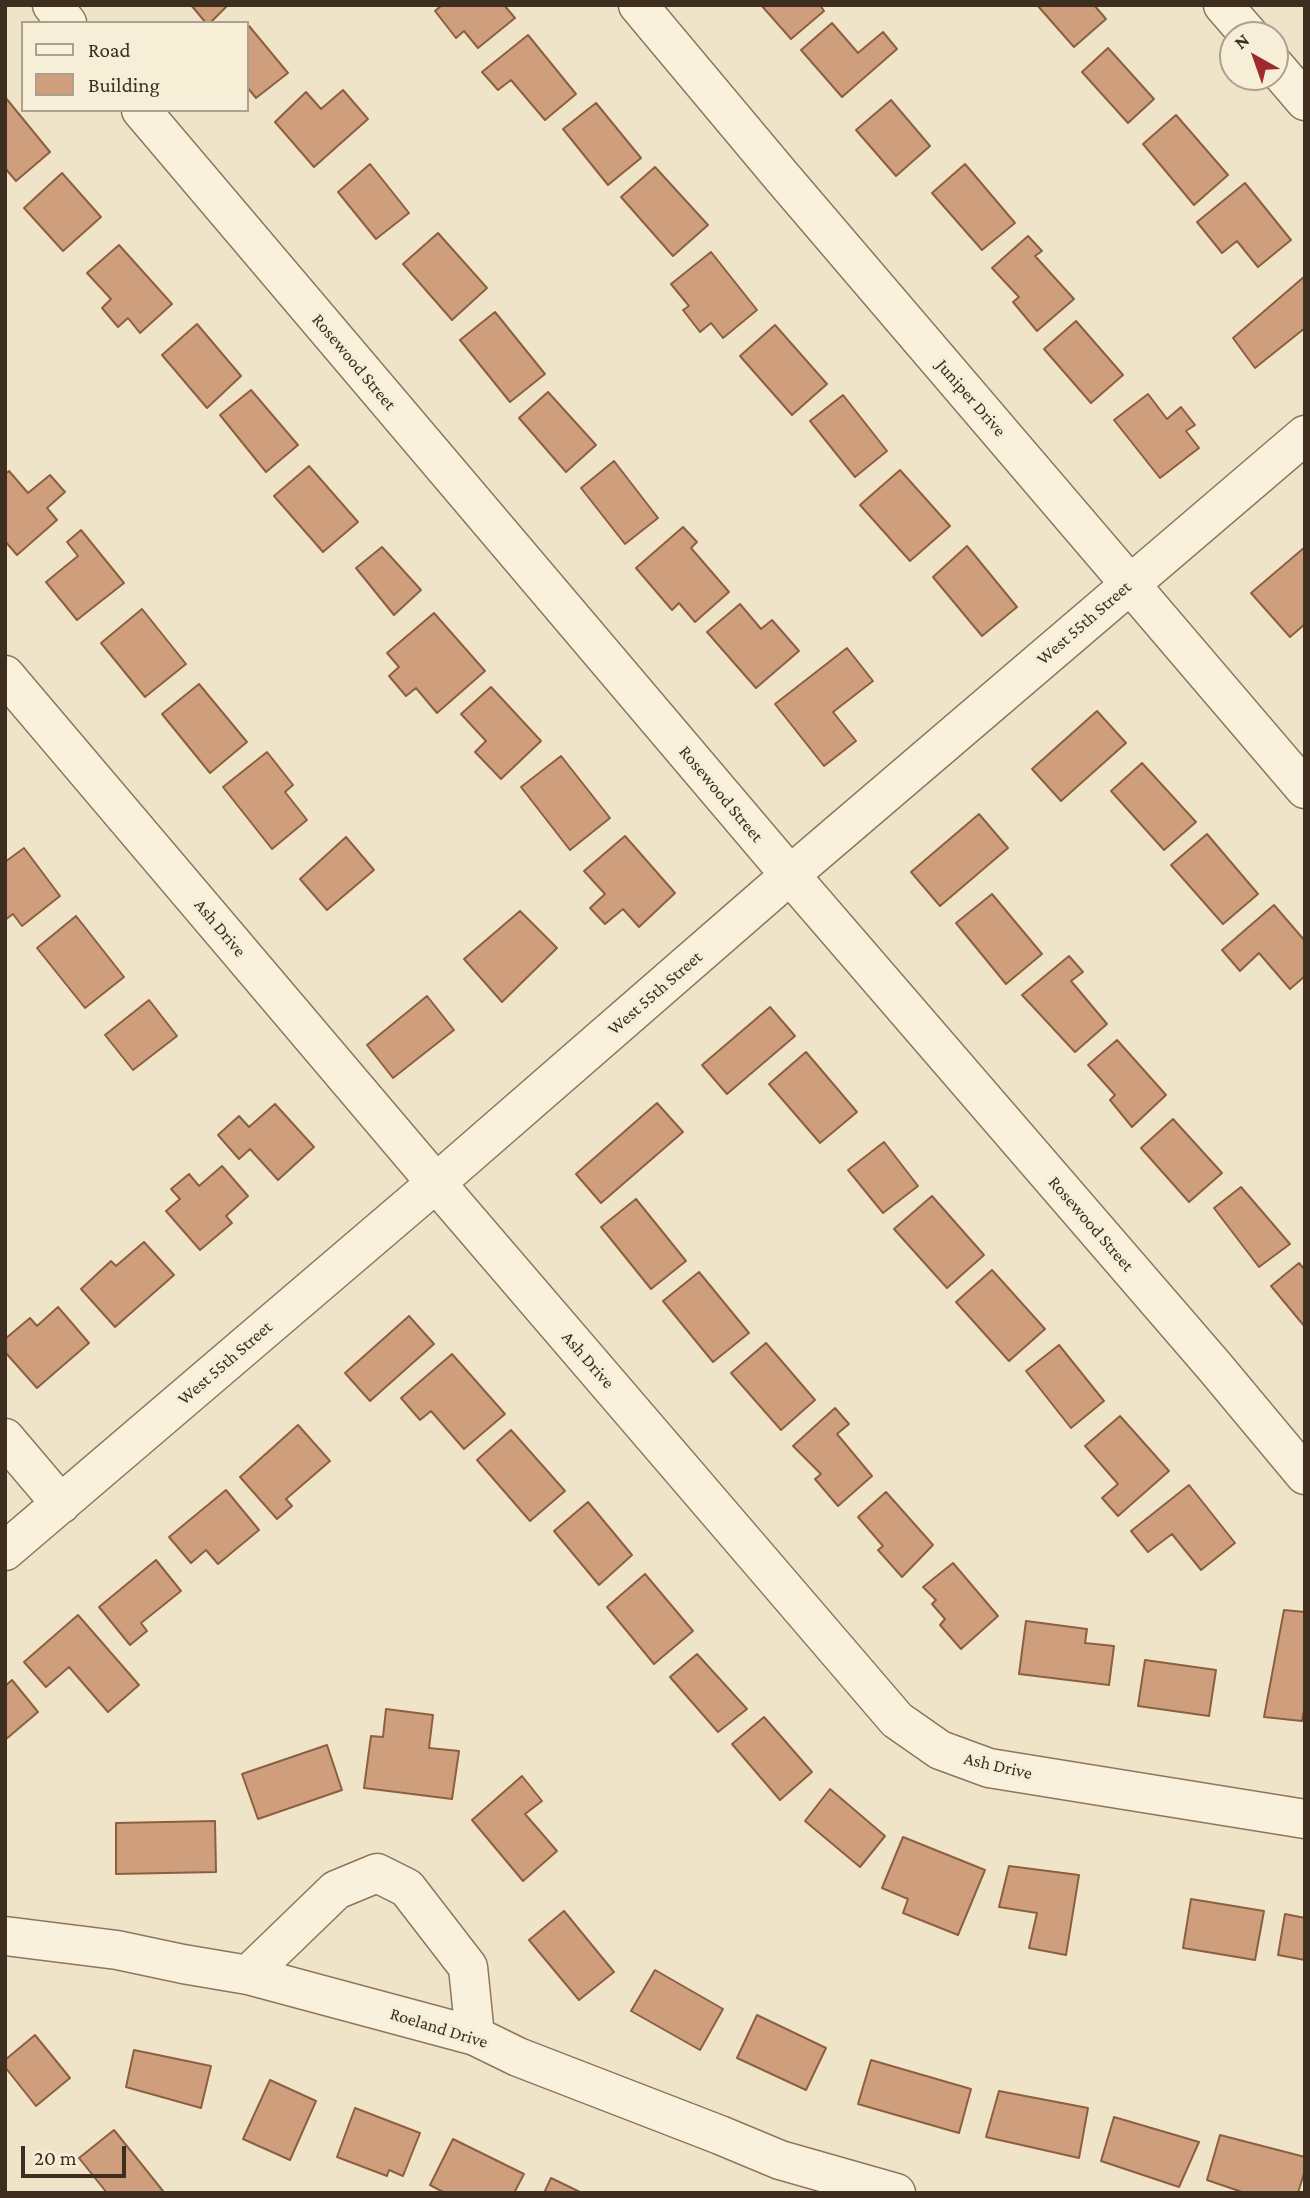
<!DOCTYPE html>
<html>
<head>
<meta charset="utf-8">
<style>
	body { margin:0 }
	#map { position:relative; width:1310px; height:2198px; overflow:hidden; background:#f0e4c8; font-family:"Crimson Pro",serif }
	canvas { display:block }
	.frame { position:absolute; inset:0; border:7px solid #3d2e20; pointer-events:none }
	.legend { position:absolute; left:21px; top:21px; width:228px; height:91px; box-sizing:border-box; background:#f7eed8; border:2px solid #ada18e; margin:0; padding:9px 12px; list-style:none; font-size:21px; color:#3d2e20 }
	.legend li { display:flex; align-items:center; gap:14px; height:35px }
	.legend b { width:35px; border:2px solid #ada18e }
	.north { position:absolute; left:1219px; top:21px; width:70px; height:70px; box-sizing:border-box; background:#f7eed8; border:2px solid #ada18e; border-radius:50%; rotate:320deg; font-size:19px; font-weight:700; line-height:28px; text-align:center; color:#3d2e20 }
	.north::after { content:''; display:block; margin:auto; width:24px; height:32px; background:#9e2a2b; clip-path:polygon(50% 0,100% 100%,50% 72%,0 100%) }
	.scale { position:absolute; left:21px; top:2146px; width:105px; height:32px; box-sizing:border-box; border:4px solid #3d2e20; border-top:0; padding-left:9px; font-size:21px; line-height:24px; white-space:nowrap; color:#3d2e20; -webkit-text-stroke:5px #f7eed8; paint-order:stroke }
</style>
</head>
<body>
<div id="map">
<canvas width="1310" height="2198"></canvas>
<div class="frame"></div>
<ul class="legend">
<li><b style="height:9px;background:#faf1dc"></b>Road</li>
<li><b style="height:19px;background:#cf9f7d"></b>Building</li>
</ul>
<div class="north">N</div>
<div class="scale">20 m</div>
</div>
<script>
const c = document.querySelector('canvas').getContext('2d');
c.lineJoin = 'round';
function paint(path, color) { c.fillStyle = color; c.fill(path, 'evenodd'); }
function trace(path, color, width, dash) { c.strokeStyle = color; c.lineWidth = width; c.lineCap = dash ? 'butt' : 'round'; c.setLineDash(dash || []); c.stroke(path); }
function label(font, color, halo, rows, align = 'center') {
  c.font = font + ' "Crimson Pro",serif'; c.lineWidth = 7; c.setLineDash([]); c.textBaseline = 'middle'; c.strokeStyle = halo; c.fillStyle = color; for (const [text, x, y, turn = 0] of rows) {
    c.save(); c.translate(x, y); c.rotate((+turn || 0) * Math.PI / 180); c.textAlign = isNaN(turn) ? turn : align; if (halo) c.strokeText(text, 0, 0); c.fillText(text, 0, 0); c.restore();
  }
}
const building = new Path2D(`
	M191,5H228L210,23H206Z
	M442,5H504L515,18L478,48L464,31L456,38L435,11Z
	M761,5H820L824,11L791,39Z
	M1037,5H1094L1106,19L1074,47Z
	M832,23L858,53L883,32L897,49L842,97L801,50Z
	M249,26L288,73L256,98L247,87V29Z
	M528,35L576,94L545,120L511,80L498,90L482,72Z
	M1108,48L1154,99L1128,123L1082,72Z
	M343,90L368,119L314,167L275,122L306,92L321,109Z
	M5,97L50,152L16,181L5,168Z
	M891,100L930,146L896,176L856,130Z
	M596,103L641,158L608,185L563,129Z
	M1176,115L1228,175L1194,205L1143,144Z
	M370,164L409,213L376,239L338,192Z
	M965,164L1015,223L982,250L932,193Z
	M655,167L708,225L673,256L621,197Z
	M62,173L101,217L63,251L24,208Z
	M1245,183L1291,240L1258,267L1237,241L1222,253L1197,222Z
	M438,233L487,288L452,320L403,264Z
	M1028,236L1042,251L1035,256L1074,299L1037,331L1013,302L1019,297L992,268Z
	M119,245L172,304L140,333L128,318L118,327L102,308L111,299L87,273Z
	M711,252L757,310L723,338L711,323L700,332L683,310L689,306L671,284Z
	M1305,276V328L1255,368L1233,338Z
	M495,312L545,374L510,402L460,340Z
	M1076,321L1123,375L1091,403L1044,349Z
	M197,324L241,376L207,408L162,355Z
	M775,325L827,384L792,415L740,356Z
	M251,390L298,445L266,472L220,415Z
	M548,392L596,445L566,472L519,418Z
	M1148,394L1167,419L1181,407L1195,425L1186,431L1199,448L1160,478L1114,420Z
	M843,395L887,451L855,477L810,421Z
	M614,461L658,518L625,544L581,488Z
	M309,466L358,522L323,552L274,496Z
	M900,470L950,526L910,561L860,505Z
	M9,471L28,493L50,475L65,492L47,508L57,520L17,555L5,541V474Z
	M683,527L697,542L691,548L729,592L695,622L679,603L672,610L636,568Z
	M81,530L124,583L77,620L46,582L78,556L67,542Z
	M967,546L1017,607L982,636L933,577Z
	M382,547L421,590L394,615L356,568Z
	M1305,547V624L1290,637L1251,593Z
	M740,604L761,629L772,620L799,651L756,688L707,632Z
	M142,609L186,664L145,697L101,643Z
	M434,613L485,671L437,713L416,688L406,696L389,676L399,667L387,653Z
	M847,648L873,681L833,712L856,741L824,766L775,704Z
	M199,684L247,742L210,773L162,714Z
	M491,687L541,741L501,779L475,752L486,741L461,714Z
	M1097,711L1126,743L1061,801L1032,769Z
	M267,752L293,785L285,792L307,820L272,849L223,787Z
	M561,756L610,818L570,850L521,787Z
	M1142,763L1196,822L1164,850L1111,791Z
	M979,814L1008,848L940,906L911,872Z
	M1207,834L1258,894L1223,924L1171,865Z
	M625,836L675,893L639,927L623,909L605,924L590,908L605,894L584,871Z
	M346,837L374,870L327,910L300,879Z
	M24,848L60,896L22,926L13,914L5,920V862Z
	M992,894L1042,954L1006,984L956,923Z
	M1274,905L1305,941V976L1290,989L1259,953L1240,971L1222,950Z
	M520,911L557,948L502,1002L464,959Z
	M76,916L124,977L85,1008L37,948Z
	M1069,956L1083,972L1071,981L1107,1024L1075,1052L1022,995Z
	M427,996L454,1030L393,1078L367,1045Z
	M149,1000L177,1036L133,1070L105,1035Z
	M770,1007L795,1036L727,1094L702,1065Z
	M1117,1040L1166,1095L1132,1127L1110,1100L1115,1095L1088,1065Z
	M806,1052L857,1112L820,1143L769,1084Z
	M657,1103L683,1132L601,1203L576,1174Z
	M275,1104L314,1147L278,1180L250,1149L239,1159L218,1135L239,1116L249,1127Z
	M1173,1119L1222,1173L1189,1202L1141,1148Z
	M884,1142L918,1186L883,1213L848,1170Z
	M222,1166L248,1196L226,1216L232,1223L200,1250L166,1211L180,1199L171,1189L189,1174L199,1186Z
	M1241,1187L1290,1244L1259,1267L1214,1208Z
	M932,1196L984,1255L947,1288L894,1229Z
	M636,1199L686,1261L651,1289L601,1227Z
	M144,1242L174,1275L115,1327L81,1289L111,1261L116,1266Z
	M1299,1263L1305,1270V1327L1271,1286Z
	M992,1270L1045,1329L1009,1361L956,1302Z
	M699,1272L749,1333L713,1362L663,1301Z
	M58,1307L89,1343L37,1388L5,1352V1339L30,1318L37,1326Z
	M409,1316L434,1344L370,1401L345,1373Z
	M766,1343L815,1400L781,1430L731,1373Z
	M1059,1345L1104,1401L1071,1428L1026,1371Z
	M452,1354L505,1414L464,1449L431,1411L420,1420L401,1398Z
	M835,1408L849,1424L837,1434L872,1476L838,1506L815,1479L821,1474L793,1446Z
	M1120,1416L1169,1471L1118,1516L1102,1498L1118,1484L1085,1446Z
	M298,1425L330,1461L286,1499L292,1506L277,1519L240,1477Z
	M511,1430L565,1491L530,1521L477,1460Z
	M1189,1485L1235,1543L1201,1570L1172,1534L1148,1552L1131,1531Z
	M226,1490L259,1530L218,1564L206,1550L191,1563L169,1537Z
	M886,1492L933,1545L902,1577L878,1550L883,1546L858,1517Z
	M588,1502L632,1555L599,1585L554,1531Z
	M156,1560L181,1591L141,1623L147,1631L130,1645L99,1607Z
	M953,1563L998,1616L961,1649L940,1625L945,1619L932,1604L936,1600L923,1587Z
	M645,1574L693,1631L654,1664L607,1607Z
	M1284,1610L1305,1612V1705L1302,1721L1264,1717Z
	M78,1615L139,1685L108,1712L69,1667L46,1687L24,1662Z
	M1026,1621L1087,1629L1085,1643L1114,1646L1109,1685L1019,1674Z
	M697,1654L747,1709L718,1732L670,1677Z
	M1145,1660L1216,1670L1209,1716L1138,1706Z
	M12,1680L38,1712L5,1740V1686Z
	M386,1709L433,1715L429,1748L459,1751L452,1799L364,1788L371,1736L383,1737Z
	M764,1717L812,1772L780,1800L732,1744Z
	M327,1745L342,1790L258,1819L242,1774Z
	M522,1776L542,1801L525,1814L557,1851L523,1881L472,1820Z
	M830,1789L885,1836L860,1867L805,1821Z
	M215,1821L216,1872L116,1874V1823Z
	M903,1837L985,1870L958,1935L903,1913L908,1899L882,1888Z
	M1009,1866L1079,1875L1066,1955L1029,1948L1037,1913L999,1907Z
	M1191,1899L1264,1911L1255,1960L1183,1948Z
	M564,1911L614,1972L579,2000L529,1940Z
	M1285,1914L1305,1918V1960L1278,1955Z
	M655,1970L723,2009L700,2050L631,2011Z
	M757,2015L826,2048L806,2090L737,2058Z
	M35,2035L70,2078L36,2106L5,2067V2060Z
	M134,2050L211,2066L201,2108L126,2087Z
	M871,2060L971,2089L959,2133L858,2104Z
	M270,2080L316,2101L290,2160L243,2139Z
	M999,2091L1088,2108L1079,2158L986,2137Z
	M355,2108L420,2133L403,2176L389,2170L387,2176L337,2157Z
	M1114,2117L1199,2142L1179,2187L1101,2161Z
	M114,2130L163,2191L161,2193H107L79,2158Z
	M1220,2135L1305,2157V2170L1298,2193H1245L1207,2180Z
	M453,2139L524,2174L514,2193H445L430,2185Z
	M551,2178L582,2193H544Z`);
paint(building, '#cf9f7d');
trace(building, '#8d5f41', 2);
const minor = new Path2D(`
	M52,5L67,23
	M638,5L782,177L1305,789
	M1223,5L1249,35
	M1275,66L1305,101
	M141,110L790,875L1214,1366L1305,1475
	M5,675L436,1183L897,1720L940,1750L989,1768L1305,1819
	M5,1438L61,1504
	M5,1551L436,1183L790,875L1305,435
	M5,1936L117,1950L183,1964L248,1975L475,2036L518,2057L720,2135L780,2160L896,2193
	M248,1975L336,1890L377,1873L407,1888L468,1967L475,2036`);
trace(minor, '#8d765c', 41);
trace(minor, '#faf1dc', 38);
label('18px', '#3d2e20', '#f7eed8', [
	["Rosewood Street",354,362,50],
	["Juniper Drive",971,398,49],
	["West 55th Street",1084,623,-41],
	["Rosewood Street",721,794,50],
	["Ash Drive",220,928,50],
	["West 55th Street",655,993,-41],
	["Rosewood Street",1091,1224,49],
	["Ash Drive",588,1360,49],
	["West 55th Street",225,1363,-41],
	["Ash Drive",998,1766,13],
	["Roeland Drive",439,2028,17]
]);
</script>
</body>
</html>
